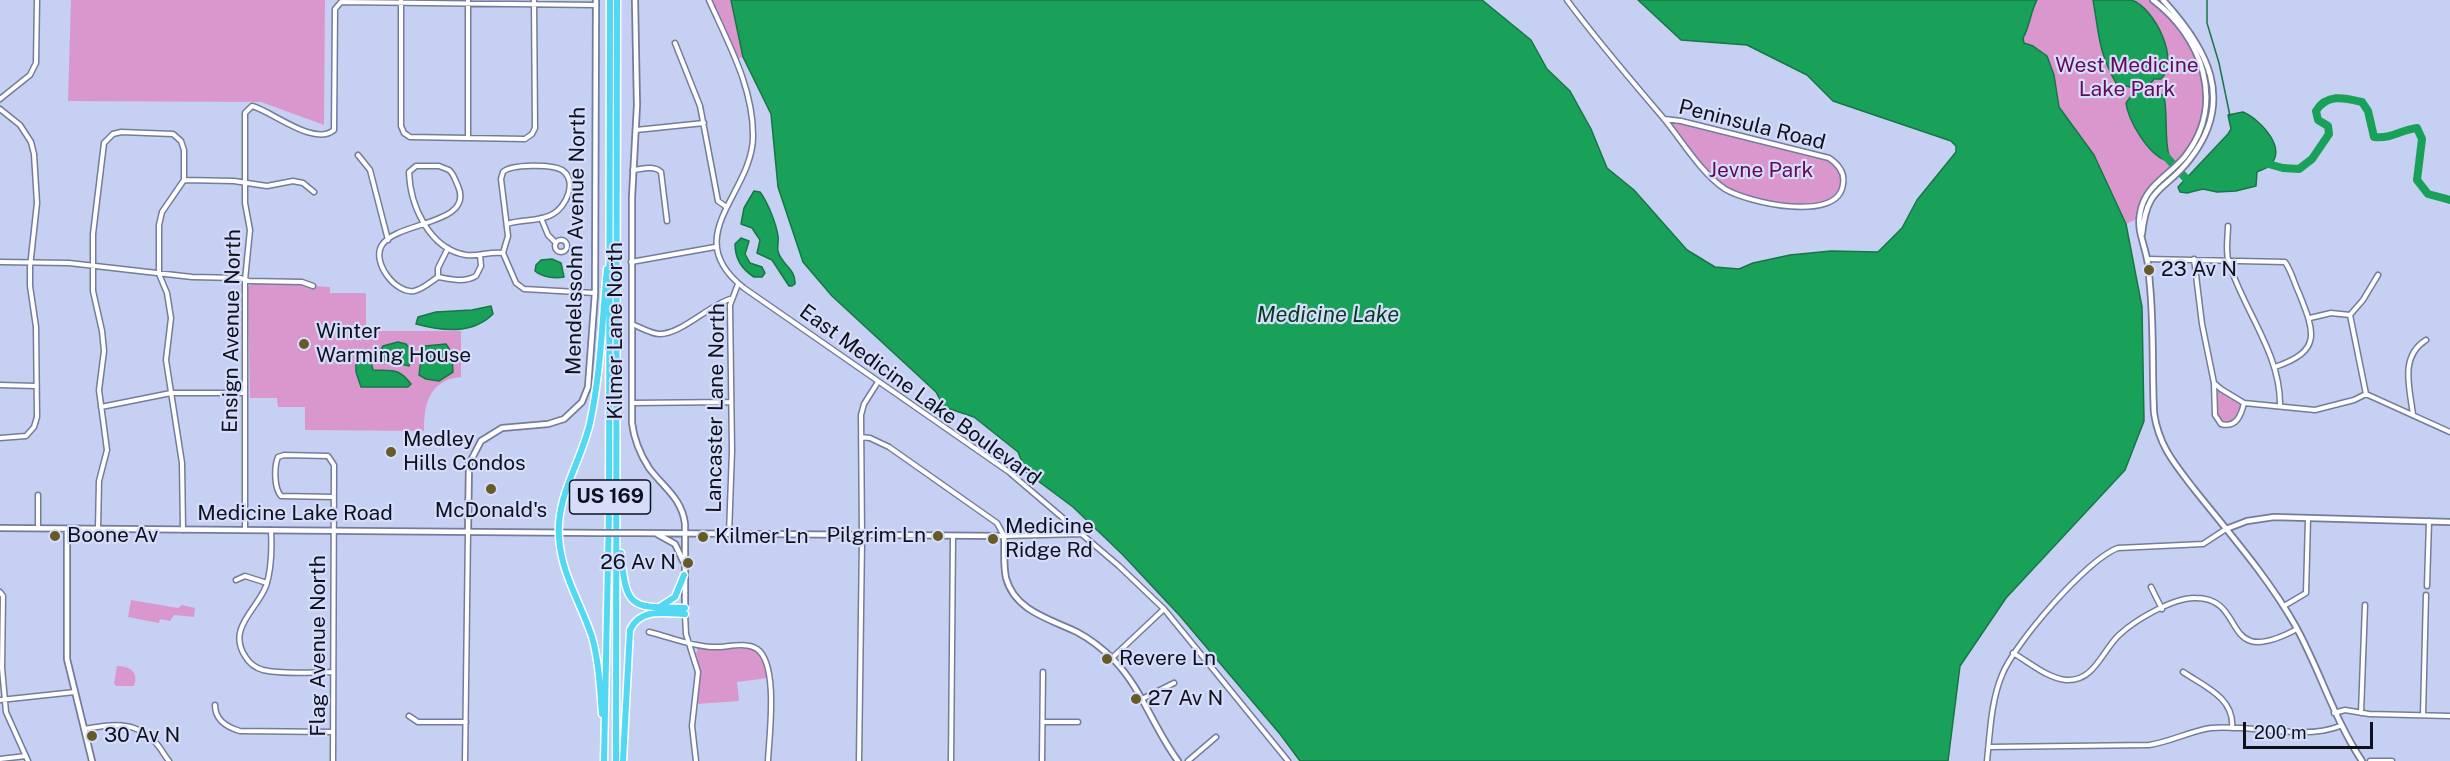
<!DOCTYPE html>
<html>
<head>
<meta charset="utf-8">
<style>
	body { margin:0 }
	#map { position:relative; width:2450px; height:761px; overflow:hidden; background:#c6d0f3; font-family:"Public Sans",sans-serif }
	canvas { display:block }
	.scale { position:absolute; left:2243px; top:722px; width:130px; height:27px; box-sizing:border-box; border:3px solid #0e111d; border-top:0; padding-left:8px; font-size:18px; line-height:21px; white-space:nowrap; color:#0e111d; -webkit-text-stroke:4px #d5ddfa; paint-order:stroke }
</style>
</head>
<body>
<div id="map">
<canvas width="2450" height="761"></canvas>
<div class="scale">200 m</div>
</div>
<script>
const c = document.querySelector('canvas').getContext('2d');
c.lineJoin = 'round';
function paint(path, color) { c.fillStyle = color; c.fill(path, 'evenodd'); }
function trace(path, color, width, dash) { c.strokeStyle = color; c.lineWidth = width; c.lineCap = dash ? 'butt' : 'round'; c.setLineDash(dash || []); c.stroke(path); }
function label(font, color, halo, rows, align = 'center') {
  c.font = font + ' "Public Sans",sans-serif'; c.lineWidth = 4.5; c.setLineDash([]); c.textBaseline = 'middle'; c.strokeStyle = halo; c.fillStyle = color; for (const [text, x, y, turn = 0] of rows) {
    c.save(); c.translate(x, y); c.rotate((+turn || 0) * Math.PI / 180); c.textAlign = isNaN(turn) ? turn : align; if (halo) c.strokeText(text, 0, 0); c.fillText(text, 0, 0); c.restore();
  }
}
paint(new Path2D(`
	M71,0H325L324,125L261,102L68,101Z
	M711,0H731L743,57L737,59Z
	M2037,0H2153L2192,42L2198,55L2206,107L2201,131L2186,155L2153,185L2139,218L2126,224L2094,155L2059,107L2054,75L2024,43L2022,38C2030,26 2030,13 2037,0Z
	M1664,119H1673L1829,158L1838,166L1843,184L1836,198L1806,207L1760,201L1735,194L1712,178Z
	M252,284H296L313,289L314,286L330,287V293H366V331H461V377C429,380 424,404 424,431L305,430V407H278L277,398H250L248,287Z
	M2218,390L2240,404L2242,408L2235,420L2226,425L2218,420Z
	M131,600L178,608L182,605L195,608L194,617L174,615L170,621L160,619L159,623L128,617Z
	M698,648L753,649L761,657L768,678L737,682L739,701L697,704C700,685 701,672 696,654Z
	M117,666C130,666 139,672 134,686H116L114,683Z`), '#da97cd');
const water = new Path2D(`
	M731,0H1482L1531,40L1547,69L1570,91L1591,129L1607,168L1634,190L1687,250L1715,267L1739,269L1753,263L1790,255L1831,251L1878,252L1902,228L1917,200L1956,152V146L1951,141L1833,101L1807,75L1747,45L1681,40L1638,0H2037C2030,13 2030,26 2023,38L2024,43L2033,46L2047,56L2054,75L2059,107L2094,155L2126,224L2142,307L2144,421L2125,470L2006,598L1960,666L1948,761H1300L1280,734L1180,616L1123,555L1073,507L1026,472L1018,452L974,417L944,407L936,392L832,296L803,262L778,187L771,114L743,57Z
	M2093,0C2104,0 2120,0 2131,0C2154,6 2181,62 2161,79H2154L2151,83L2152,89L2164,96C2168,116 2164,136 2169,156L2165,160C2148,154 2128,120 2126,103L2134,92L2133,88L2116,83C2098,51 2099,33 2093,0Z
	M2243,112C2260,119 2292,152 2266,168C2263,170 2260,170 2257,172L2256,186L2236,191L2217,192L2203,189L2187,193L2180,192L2178,187L2228,134L2231,129L2228,115Z
	M754,191L760,192C768,203 776,223 778,236C779,241 777,246 778,251C781,265 796,268 795,284L792,286H789L772,260L757,253L760,240L752,228L741,224L744,208Z
	M741,238L749,241L745,254L750,263L762,267L765,273L762,277H754C741,269 735,259 735,244Z
	M552,259L561,263L564,277C555,279 542,277 535,271L536,265L541,260Z
	M491,306L493,314C472,335 442,331 416,324L418,317L436,312L472,310Z
	M398,342L406,344L412,352L409,366L384,360L378,354L383,346Z
	M446,344L452,353L453,372L439,381L426,379L419,375L422,351L425,346Z
	M368,350L372,356L371,362L373,370C392,371 398,367 411,384L408,387H361L356,372V353Z`);
paint(water, '#19a15a');
trace(water, '#167648', 1.5);
trace(new Path2D(`
	M2207,0V23L2219,63L2230,116`), '#167648', 1.5);
trace(new Path2D(`
	M2161,151L2191,184
	M2261,162L2283,168L2299,169L2312,159L2329,134L2328,126L2318,120L2316,111C2327,93 2345,98 2362,102L2368,111L2374,137C2392,139 2400,130 2417,128L2422,139L2417,180L2428,194L2450,200`), '#19a15a', 8);
const minor = new Path2D(`
	M709,0C728,43 753,87 753,135C754,193 677,236 744,288L1009,472L1119,566L1164,609L1288,761
	M1567,0C1598,42 1631,80 1665,120C1682,141 1702,174 1725,189C1746,202 1839,224 1843,184C1845,173 1838,164 1829,158L1681,121L1664,119
	M401,1V126L404,133L410,137L525,139L532,134L535,128L534,0
	M675,43L700,106L718,201L725,206
	M0,99L30,75L36,63L37,0
	M0,109L20,125L31,142L34,154L37,203L30,267V286L36,327L37,417L34,427L26,436L0,438
	M636,130L704,123
	M468,138V0
	M358,155L370,170L388,240
	M633,170C642,169 654,165 661,172L667,221
	M184,180L234,181L267,186L293,181L303,183L314,192
	M541,218L548,235L556,243
	M2228,226C2228,237 2225,252 2229,263C2244,311 2281,354 2280,406
	M555 246a6 6 0 1 1 12 0a6 6 0 1 1-12 0Z
	M448,248L438,268V277C450,279 464,283 476,276L481,266L480,255
	M503,253L508,236L501,179L503,172C511,164 552,164 562,170C578,181 566,207 553,214C540,222 521,219 507,224
	M2147,259L2285,262C2292,272 2294,283 2299,293C2315,333 2322,351 2275,367
	M2194,259L2202,324L2214,383L2221,389L2244,403L2315,410L2354,400L2366,394L2450,432
	M0,262L69,263L192,277L240,278L249,281L302,282L313,286
	M631,262L715,247
	M438,277C430,282 423,289 414,291C395,294 371,261 382,245C397,221 475,225 458,186C455,180 454,174 449,170L439,166H416L409,172C410,205 429,249 466,255C478,257 490,251 503,253L516,283L524,289L595,293
	M2310,318L2331,313L2350,315
	M632,324C640,327 649,333 659,334C680,335 708,306 730,299
	M2214,383L2215,415L2221,424C2236,428 2241,416 2244,403
	M0,385L36,386
	M2366,394L2350,315L2363,300L2378,275
	M632,403L731,402
	M101,407L171,393H245
	M2413,415C2410,388 2399,357 2426,340
	M861,437L870,438L889,447L997,523L1004,536L1081,534
	M38,495V528
	M98,529L99,481L107,450L99,390L104,351L102,331L93,291V234L104,143L113,134L121,132L173,134L181,141L184,150V180L162,212L159,225V274L167,293L171,318L166,360L182,463L183,530
	M245,530V280L250,230L245,203V113L252,106C272,111 314,147 334,130L335,9L341,2L596,5
	M271,530C272,549 272,568 266,586C257,610 227,628 245,656C249,663 256,668 263,670C285,675 312,672 333,672
	M729,534L732,451L730,305L738,284
	M236,580L245,576L267,583
	M2427,586L2429,521
	M2151,587L2162,609
	M0,592L3,596L2,668L6,712L28,761
	M2284,606L2306,593L2308,518
	M685,614L686,634L698,672L692,726L696,761
	M649,632C670,637 690,646 712,647C725,648 746,641 757,649C779,664 769,737 768,761
	M2013,653C2029,662 2047,678 2066,680C2094,682 2102,651 2119,635C2135,620 2174,597 2196,598C2249,598 2218,671 2297,629
	M1112,658L1164,609
	M2183,672C2204,686 2235,698 2232,728
	M1142,699L1174,683
	M0,700L75,692
	M215,705C215,720 226,727 240,731L333,732
	M2334,713L2345,710L2369,714L2450,716
	M2361,713L2365,605
	M2423,715L2426,595
	M409,716L418,722H466
	M1043,722H1078
	M84,729C110,724 135,720 155,742C161,748 164,755 169,761
	M1989,747L2149,745C2170,742 2190,731 2211,728C2252,724 2302,741 2340,726
	M0,759L26,756
	M333,761L334,465L328,456L284,455L278,457C274,467 274,488 281,496L334,497
	M465,761L468,531
	M859,761L862,539L861,415L864,404L878,382
	M951,761L953,536
	M1042,761L1043,672
	M1188,761L1216,737
	M1987,761C1990,733 1991,701 2002,675C2014,644 2087,559 2118,548L2203,544L2226,529
	M2370,761H2392`);
const tertiary = new Path2D(`
	M635,0L637,105L632,197V423C634,439 640,454 649,468C663,487 682,498 685,524V608
	M2153,0C2202,37 2226,103 2186,155C2170,176 2144,185 2140,214C2137,230 2144,243 2147,259C2149,267 2149,277 2150,286C2154,328 2152,371 2154,413C2159,446 2174,463 2194,489C2229,533 2267,576 2295,625C2320,670 2333,717 2362,761
	M2142,234C2147,184 2165,192 2190,159C2236,100 2207,48 2163,0
	M0,528L601,533
	M67,529V659L92,761
	M2226,529L2247,521L2274,517L2450,522
	M468,531L469,464L481,441L502,428L548,424L564,419L582,402L588,387L595,293L596,0
	M637,533L1004,536C1005,550 1003,564 1006,578C1015,611 1050,619 1077,632C1090,639 1103,649 1114,660C1142,689 1154,729 1178,761
	M657,534L675,544L683,561`);
const motorway = new Path2D(`
	M621,553C626,610 631,607 685,608
	M661,606L675,597L684,575
	M602,714C600,688 599,662 592,637C581,603 561,574 559,537C556,496 581,462 590,423C601,372 602,321 607,269
	M604,761L609,509L610,0
	M616,761L617,0
	M623,761L630,630C640,608 664,613 685,614`);
trace(minor, '#747c9d', 7);
trace(tertiary, '#747c9d', 8);
trace(motorway, '#fff', 9);
trace(minor, '#fff', 4);
trace(tertiary, '#fff', 4.5);
trace(motorway, '#53d8f3', 6);
const tertiaryBridge = new Path2D(`
	M601,533H637`);
trace(tertiaryBridge, '#747c9d', 8, []);
trace(tertiaryBridge, '#fff', 4.5);
for (const [x, y, r, color] of [
	[2149,270,6,"#685a27"],
	[304,344,6,"#685a27"],
	[391,452,6,"#685a27"],
	[491,489,6,"#685a27"],
	[55,536,6,"#685a27"],
	[938,536,6,"#685a27"],
	[703,537,6,"#685a27"],
	[993,539,6,"#685a27"],
	[688,563,6,"#685a27"],
	[1107,659,6,"#685a27"],
	[1136,699,6,"#685a27"],
	[92,736,6,"#685a27"]
]) { const dot = new Path2D(); dot.arc(x, y, r, 0, 2 * Math.PI); c.fillStyle = color; c.fill(dot); trace(dot, '#d5ddfa', 2); }
for (const [x, y, w] of [
	[610,497,81]
]) { const box = new Path2D(); box.roundRect(x - w / 2, y - 17, w, 34, 4.5); c.fillStyle = '#d5ddfa'; c.fill(box); trace(box, '#0e111d', 1.5); }
label('bold 20px', '#0e111d', null, [
	["US 169",610,497]
]);
label('21px', '#630a59', '#d5ddfa', [
	["West Medicine",2127,66],
	["Lake Park",2127,90],
	["Jevne Park",1761,171]
]);
label('21px', '#0e111d', '#d5ddfa', [
	["Peninsula Road",1752,125,14],
	["Mendelssohn Avenue North",576,241,-89],
	["Ensign Avenue North",232,331,-89],
	["Kilmer Lane North",616,331,-90],
	["East Medicine Lake Boulevard",920,395,36],
	["Lancaster Lane North",716,408,-89],
	["Medicine Lake Road",295,514],
	["Flag Avenue North",319,646,-90]
]);
label('21px', '#0e111d', '#d5ddfa', [
	["23 Av N",2161,270],
	["Winter",316,332],
	["Warming House",316,356],
	["Medley",403,440],
	["Hills Condos",403,464],
	["McDonald's",491,511,"center"],
	["Medicine",1005,527],
	["Ridge Rd",1005,551],
	["Boone Av",67,536],
	["Pilgrim Ln",926,536,"right"],
	["Kilmer Ln",715,537],
	["26 Av N",676,563,"right"],
	["Revere Ln",1119,659],
	["27 Av N",1148,699],
	["30 Av N",104,736]
], 'left');
label('italic 22px', '#063a1d', '#d5ddfa', [
	["Medicine Lake",1328,315]
]);
</script>
</body>
</html>
